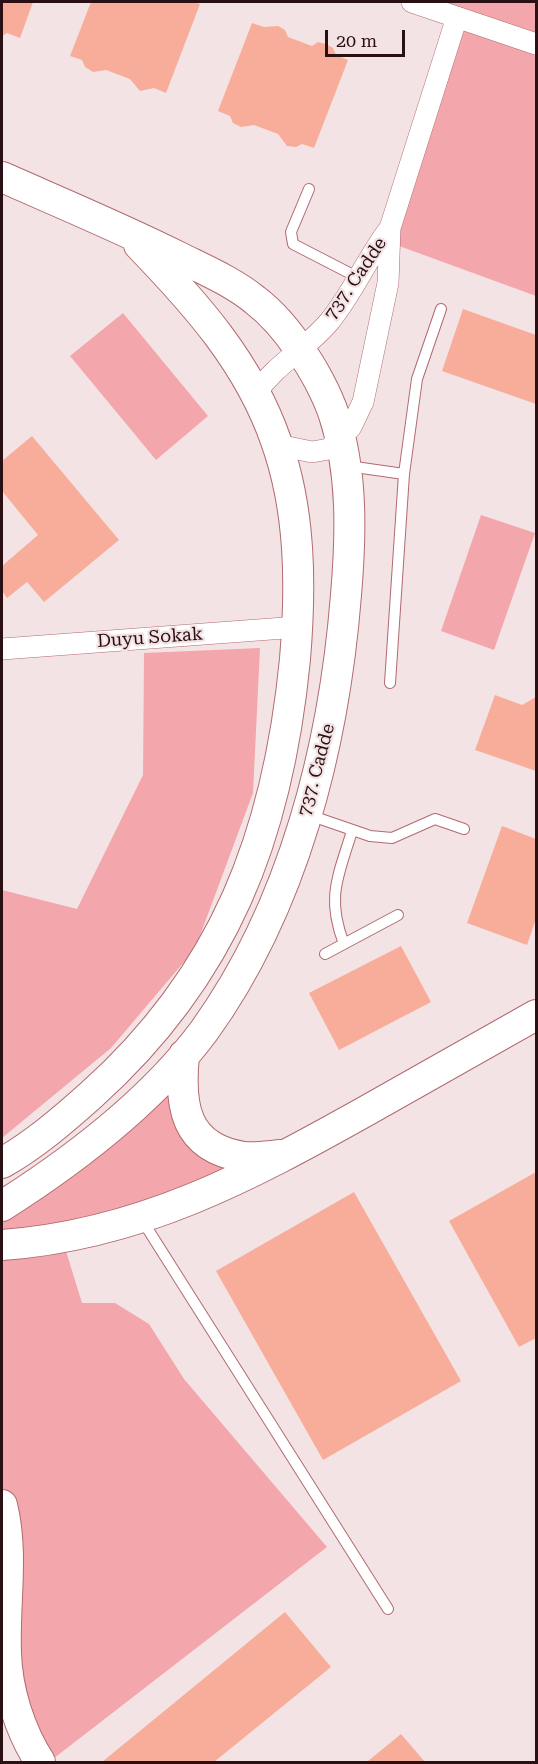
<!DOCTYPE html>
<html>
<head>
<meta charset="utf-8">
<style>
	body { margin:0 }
	#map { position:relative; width:538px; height:1764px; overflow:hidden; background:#f4e3e4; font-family:"Roboto Serif",serif }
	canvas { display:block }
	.frame { position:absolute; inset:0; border:3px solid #2b1013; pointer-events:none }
	.scale { position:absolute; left:325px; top:30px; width:80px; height:27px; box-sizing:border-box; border:3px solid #2b1013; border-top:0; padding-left:8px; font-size:18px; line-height:21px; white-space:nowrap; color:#2b1013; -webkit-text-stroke:4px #f4e3e4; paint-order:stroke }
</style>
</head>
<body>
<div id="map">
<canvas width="538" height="1764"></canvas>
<div class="frame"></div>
<div class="scale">20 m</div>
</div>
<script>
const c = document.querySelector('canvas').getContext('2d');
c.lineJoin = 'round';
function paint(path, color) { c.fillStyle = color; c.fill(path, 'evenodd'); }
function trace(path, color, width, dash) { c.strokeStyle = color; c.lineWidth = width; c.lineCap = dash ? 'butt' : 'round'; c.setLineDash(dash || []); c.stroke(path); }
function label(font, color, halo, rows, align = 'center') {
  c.font = font + ' "Roboto Serif",serif'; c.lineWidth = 4.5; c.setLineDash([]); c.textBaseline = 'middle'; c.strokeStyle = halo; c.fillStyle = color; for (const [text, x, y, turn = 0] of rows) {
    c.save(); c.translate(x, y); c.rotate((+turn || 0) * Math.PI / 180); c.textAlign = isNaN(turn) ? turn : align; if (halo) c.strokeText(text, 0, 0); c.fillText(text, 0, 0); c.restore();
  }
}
paint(new Path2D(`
	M412,2H536V296L391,243L456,17Z
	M123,313L208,416L156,460L70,356Z
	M481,515L535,533L494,650L441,631Z
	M260,648L253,793L195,949L111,1048L2,1138V890L77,909L143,775L144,653Z
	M165,1078L196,1132L287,1155L62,1238L82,1303H115L149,1324L184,1379L327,1547L49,1762L27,1741L2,1505V1206Z`), '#f3a7ac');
paint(new Path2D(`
	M2,2H33L20,38L7,33L2,36Z
	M91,2H192L200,4L166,93L154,88L140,91L130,79L106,70L93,72L85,67L82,60L70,56Z
	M252,23L264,27L278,26L285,30L288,37L312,46L318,42L326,44L333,48L336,55L348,60L314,148L302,144L296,147L287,146L278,134L254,125L241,127L233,123L230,116L218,111Z
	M463,309L536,335V404L442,371Z
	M32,436L119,540L44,602L27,582L7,598L2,591V566L38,535L2,491V461Z
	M495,695L522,705L536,697V771L475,750Z
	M502,826L536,839V919L527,945L467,923Z
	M401,946L431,1002L339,1050L309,993Z
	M536,1172V1338L519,1347L449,1221Z
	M354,1192L461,1381L323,1460L216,1271Z
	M285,1612L331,1667L214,1762H102Z
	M401,1734L425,1762L368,1761Z`), '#f7ad9a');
const lane = new Path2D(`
	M309,189L291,232L293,244L359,278
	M348,466L404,474
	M390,683L404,474L417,379L441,309
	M309,815L370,836L392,838L435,819L464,829
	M344,944C326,897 338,877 352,831
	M325,954L398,915
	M142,1220L388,1609`);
const street = new Path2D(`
	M412,2L536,44
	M256,393C276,364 306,349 329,322C353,293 367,258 390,228
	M278,445L312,452L329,449L351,427L363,402L388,283L390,228L457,17
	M2,649L298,627`);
const secondary = new Path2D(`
	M2,177C61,203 121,228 179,257C205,270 233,282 255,300C272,313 288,332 300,350C313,368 327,394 334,415C353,473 351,536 346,595C334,746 294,906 204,1031C151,1102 76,1159 2,1206
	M184,1055C179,1105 184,1148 244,1157C256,1158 269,1156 281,1155
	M2,1163C34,1145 63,1120 91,1095C225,975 278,835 295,659C301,587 301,511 276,441C249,363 196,304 139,245
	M2,1245C140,1235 248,1177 366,1111C423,1079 480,1047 536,1015
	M2,1505C14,1554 4,1603 6,1653C7,1690 20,1731 40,1762`);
trace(lane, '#b16a6f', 12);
trace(street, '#b16a6f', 22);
trace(secondary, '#b16a6f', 32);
trace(lane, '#fff', 10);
trace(street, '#fff', 21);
trace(secondary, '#fff', 30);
label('18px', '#2b1013', '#f4e3e4', [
	["737. Cadde",356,279,-56],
	["Duyu Sokak",150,638,-4],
	["737. Cadde",317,770,-75]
]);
</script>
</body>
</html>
